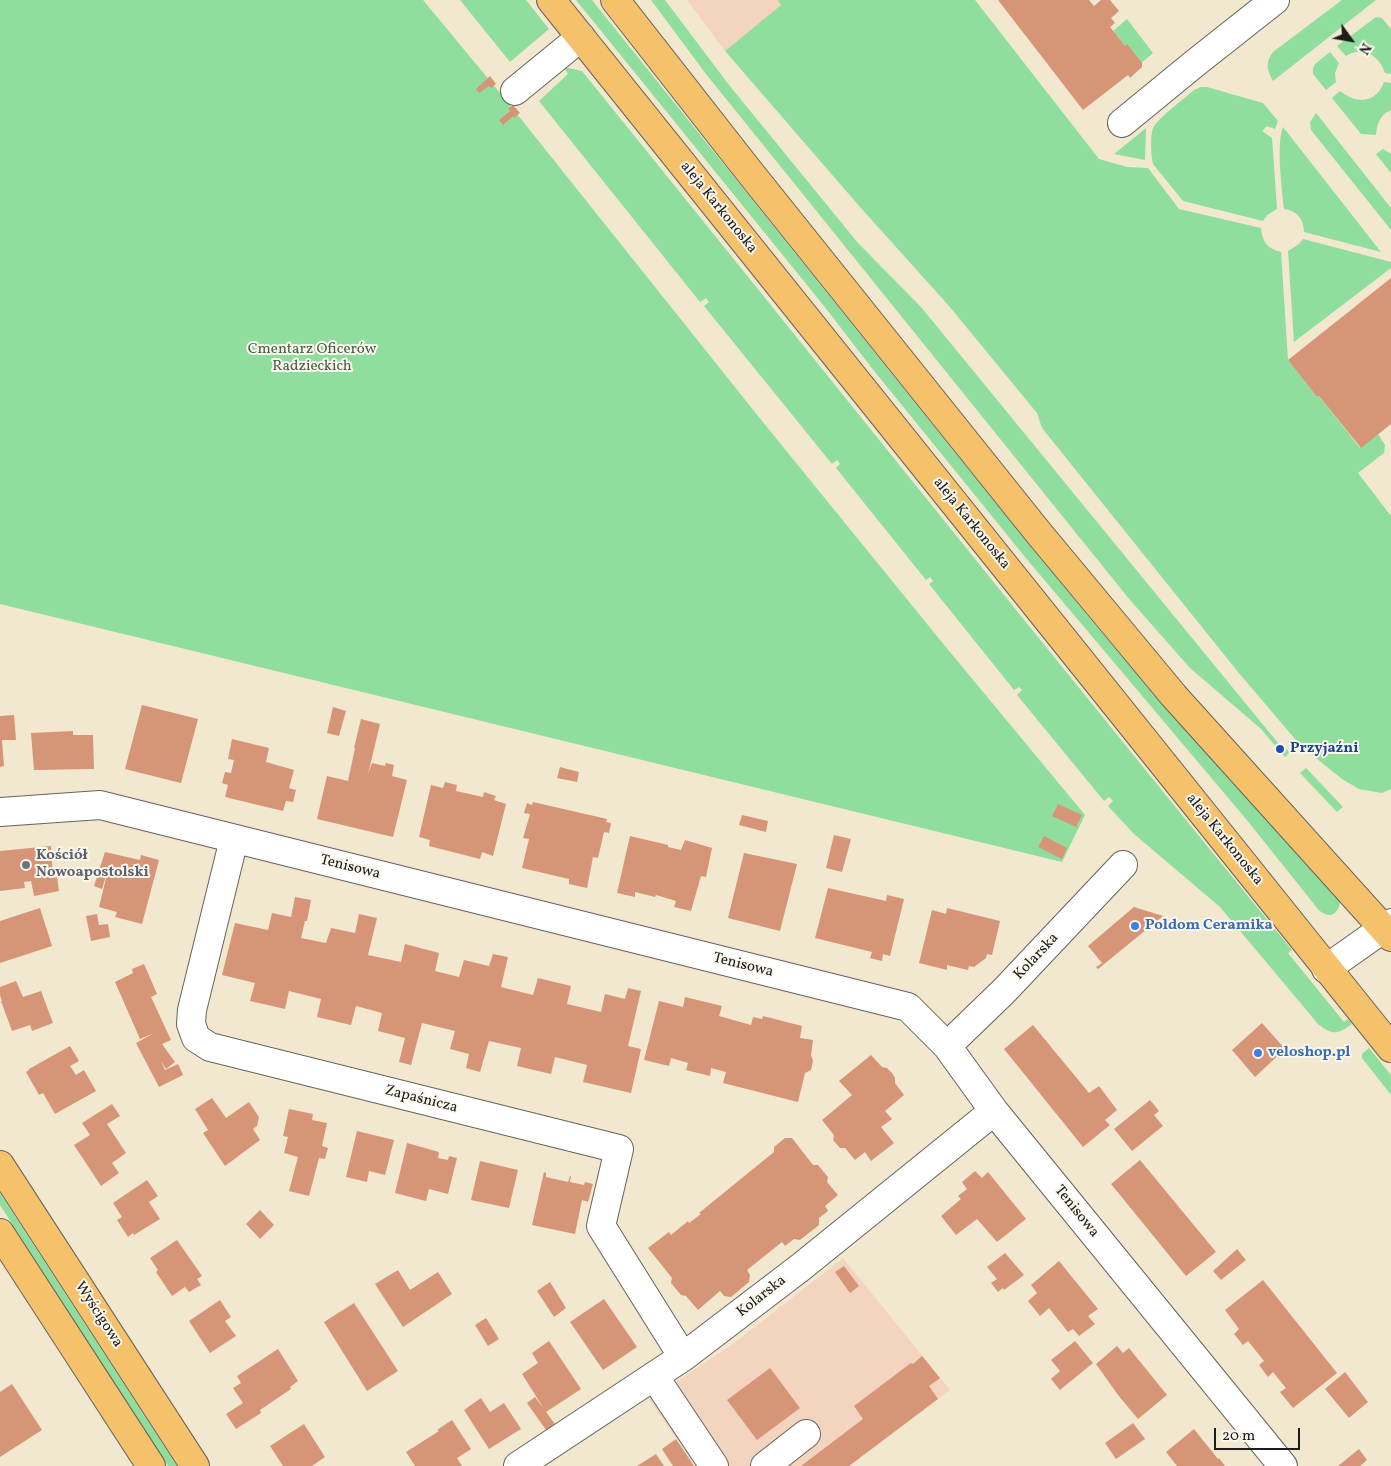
<!DOCTYPE html>
<html>
<head>
<meta charset="utf-8">
<style>
	body { margin:0 }
	#map { position:relative; width:1391px; height:1466px; overflow:hidden; background:#f1e8cf; font-family:Vollkorn,serif }
	canvas { display:block }
	.north { position:absolute; left:1326px; top:15px; width:50px; height:50px; -webkit-text-stroke:4px #fbf7ec; paint-order:stroke; rotate:122deg; font-size:14px; font-weight:700; line-height:20px; text-align:center; color:#1c1c1c }
	.north::after { content:''; display:block; margin:auto; width:18px; height:22px; background:#1c1c1c; clip-path:polygon(50% 0,100% 100%,50% 72%,0 100%) }
	.scale { position:absolute; left:1214px; top:1428px; width:86px; height:22px; box-sizing:border-box; border:2px solid #1c1c1c; border-top:0; padding-left:6px; font-size:15px; line-height:18px; white-space:nowrap; color:#1c1c1c; -webkit-text-stroke:4px #fbf7ec; paint-order:stroke }
</style>
</head>
<body>
<div id="map">
<canvas width="1391" height="1466"></canvas>
<div class="north">N</div>
<div class="scale">20 m</div>
</div>
<script>
const c = document.querySelector('canvas').getContext('2d');
c.lineJoin = 'round';
function paint(path, color) { c.fillStyle = color; c.fill(path, 'evenodd'); }
function trace(path, color, width, dash) { c.strokeStyle = color; c.lineWidth = width; c.lineCap = dash ? 'butt' : 'round'; c.setLineDash(dash || []); c.stroke(path); }
function label(font, color, halo, rows, align = 'center') {
  c.font = font + ' Vollkorn,serif'; c.lineWidth = 4; c.setLineDash([]); c.textBaseline = 'middle'; c.strokeStyle = halo; c.fillStyle = color; for (const [text, x, y, turn = 0] of rows) {
    c.save(); c.translate(x, y); c.rotate((+turn || 0) * Math.PI / 180); c.textAlign = isNaN(turn) ? turn : align; if (halo) c.strokeText(text, 0, 0); c.fillText(text, 0, 0); c.restore();
  }
}
paint(new Path2D(`
	M687,0H778L782,4L725,51Z
	M843,1258L950,1390L849,1466H696L649,1400L737,1341Z`), '#f3d4bf');
paint(new Path2D(`
	M0,0H423L505,99L762,421L945,646L1085,815L1062,862L0,604Z
	M460,0H526L549,29L510,62Z
	M576,0H592L952,449L1096,626L1171,714L1340,901C1340,910 1333,919 1323,913C1320,912 1316,907 1314,904L1246,819L1025,557L871,367L824,306Z
	M651,0H665L729,85L858,243L921,307L1269,732L1278,743L1290,752L1285,757L1260,728L1190,668L1130,600L706,74Z
	M778,0H975L1099,159L1127,167L1148,168L1179,209L1261,228C1262,242 1268,249 1281,252L1288,360L1317,397L1319,396L1360,448L1378,434L1385,445L1384,453L1358,473L1391,516V789L1382,793L1359,789L1342,779L1301,746L1238,672L1042,428L1037,413L949,306L860,207L725,51L781,5Z
	M1342,0H1376L1273,81C1267,70 1265,63 1273,52Z
	M1376,17L1382,18L1391,29V74L1385,73C1379,55 1363,46 1346,56L1337,46Z
	M1127,19L1153,53L1141,63L1125,46L1113,31Z
	M1330,52L1339,63L1335,73L1336,82L1326,90L1313,74V68L1315,64Z
	M564,67L582,71C819,364 1054,659 1292,950L1288,953L1344,1022L1348,1019L1352,1024C1338,1034 1333,1036 1318,1024L1220,907L1134,834L1108,806L1113,801L1109,797L1104,801L1017,695L1022,690L1019,687L1014,690L929,584L933,581L930,577L926,580L836,468L840,464L837,460L832,464L704,306L709,302L706,298L700,302L539,101L568,74Z
	M1384,82L1391,83V110C1380,115 1377,123 1376,135L1361,134L1332,98L1340,91C1356,104 1376,104 1384,82Z
	M1201,87H1207L1263,103L1278,121L1275,129L1267,126L1262,131L1272,138L1277,209L1267,215L1263,221L1183,201L1153,164C1151,156 1150,136 1153,128C1159,117 1184,99 1194,90Z
	M1316,113L1391,208V230L1311,130L1310,122Z
	M1283,127L1381,252L1304,232C1304,219 1296,210 1284,209C1282,190 1276,143 1283,127Z
	M1146,128L1145,160L1114,154Z
	M1383,149L1391,154V173L1376,154Z
	M1303,239L1391,262V268L1294,342L1288,251L1299,244Z
	M1306,768L1343,807L1337,812L1300,773Z
	M1369,1048L1391,1075V1095L1362,1058V1054Z
	M0,1193L177,1466H168L0,1205Z`), '#8fde9d');
paint(new Path2D(`
	M998,0H1089L1094,6L1101,0H1110L1119,11L1111,18L1115,23L1110,27L1125,46L1127,44L1142,63V67L1130,78L1128,75L1083,110Z
	M490,76L496,84L491,88L489,86L479,93L476,89Z
	M513,105L520,113L514,118L513,116L503,125L499,120L510,111L508,109Z
	M1391,278V424L1361,448L1319,396L1317,397L1288,360Z
	M142,705L198,719L181,783L125,769Z
	M333,707L346,711L339,736L327,733Z
	M14,715L16,740H2L4,766L0,767V716Z
	M361,719L380,724L368,774L372,763L385,766L386,763L394,765L392,776L407,780L393,837L317,819L327,776L348,781L355,748H354Z
	M73,731V735H93L94,769L34,770L31,733Z
	M232,739L269,748L266,762L294,770L289,788L296,790L293,802L286,801L283,811L225,797L228,785L222,783L225,772L231,773L234,760L228,759Z
	M560,767L579,772L577,782L557,778Z
	M445,782L457,785L456,791L483,797L484,792L496,796L494,800L506,804L493,856L482,852L480,859L429,846L430,840L419,837L431,785L443,788Z
	M533,802L607,819L606,822L611,823L609,833L604,832L598,858L593,857L587,888L569,884V879L522,868L529,839L523,838L530,814L524,813L527,803L532,805Z
	M1058,804L1082,815L1076,827L1052,816Z
	M742,815L768,821L766,832L739,825Z
	M834,835L851,839L842,872L826,868Z
	M630,836L668,845V847L681,850L685,840L712,848L706,877L701,876L691,911L674,907L676,901L656,895L655,897L635,892V897L617,893Z
	M1044,836L1067,848L1062,859L1038,847Z
	M51,846L53,878L57,877L59,891L34,896L31,881L24,882L25,888L0,891V851Z
	M105,852L140,860L141,855L159,860L142,924L115,917L117,912L99,907L109,866L102,889L94,886Z
	M744,853L797,864L780,931L728,918Z
	M828,888L886,901L887,895L904,899L890,956L883,954L882,961L870,958L872,952L815,938Z
	M295,897L311,900L307,921H305L301,938L326,943L331,928L355,933L359,914L377,918L368,955L401,962L405,944L439,953L435,971L459,977L464,960L489,966L493,954L508,957L501,987L533,995L538,978L571,986L567,1004L601,1012L605,994L625,999L628,988L641,991L628,1046L641,1049L631,1093L583,1082L587,1065L555,1057L551,1074L517,1066L521,1048L489,1041L480,1072L466,1068L469,1054L450,1049L455,1031L422,1023L411,1065L399,1062L405,1038L378,1031L382,1013L356,1006L351,1025L317,1017L321,999L289,991L285,1009L250,1001L255,983L222,975L235,923L268,930L272,913L291,917Z
	M1134,907L1163,916L1098,969L1096,967L1102,963L1088,946Z
	M40,908L52,946L0,963V921Z
	M947,908L1000,921L992,955L987,954L986,958L974,967L969,966L968,970L947,965V970L919,963L932,910L946,914Z
	M97,914L99,925L108,924L110,937L91,941L86,916Z
	M144,964L157,994L151,997L171,1040L162,1044L175,1062L166,1069L161,1061L165,1070L178,1064L183,1075L159,1087L136,1043L154,1033L140,1039L115,982L133,973L132,969Z
	M16,981L23,997L41,991L53,1023L32,1031L30,1025L12,1031L1,1001H2L0,995V987Z
	M685,997L722,1006L719,1016L751,1025L753,1017L762,1019L763,1016L802,1026L800,1038L813,1040L811,1055L813,1061L811,1070L805,1073L798,1102L723,1083L726,1072L711,1068L710,1076L686,1070L688,1063L671,1058L669,1066L644,1060L659,1001L683,1007Z
	M1262,1023L1285,1049L1255,1077L1232,1050Z
	M1033,1025L1089,1093L1099,1086L1117,1110L1105,1120L1110,1125L1083,1147L1004,1049Z
	M70,1046L79,1061L70,1066L76,1075L84,1070L96,1091L55,1114L43,1093L39,1095L26,1072L29,1070V1069Z
	M871,1055L882,1067L887,1068L892,1073L895,1078V1083L904,1095L885,1111L892,1119L881,1127L894,1143L871,1161L865,1152L855,1160L845,1148H840L833,1140L834,1135L822,1120L852,1095L839,1081Z
	M212,1098L226,1118L249,1102L259,1117L257,1126L253,1129L260,1140L225,1166L203,1133L208,1130L195,1109Z
	M1150,1100L1159,1111L1154,1115L1163,1126L1132,1151L1114,1129Z
	M112,1104L120,1116L107,1124L126,1153L112,1163L119,1173L101,1186L74,1145L90,1135L82,1123Z
	M289,1109L313,1114L312,1120L327,1123L322,1146L328,1148L325,1159L319,1158L309,1196L289,1191L298,1157L284,1153L288,1137L283,1136Z
	M357,1131L394,1140L385,1175L369,1171L367,1182L346,1177Z
	M785,1138H792L813,1165H818L828,1177L827,1182L838,1195L825,1206L828,1211L819,1218V1225L800,1240L794,1239L785,1246L782,1242L747,1270L750,1275L749,1282L731,1297L724,1296L720,1291L698,1310L686,1296L681,1295L671,1283L672,1278L648,1248L669,1232L671,1235L688,1221L689,1223L701,1214L699,1213L774,1152V1147Z
	M407,1143L439,1152L438,1158L448,1160L449,1156L457,1158L448,1194L429,1189L426,1201L395,1193Z
	M1140,1160L1216,1252L1186,1276L1111,1184Z
	M480,1161L518,1170L509,1208L471,1200Z
	M975,1171L982,1178L988,1172L1026,1219L997,1242L977,1219L956,1235L941,1216L961,1199L958,1196L967,1189L962,1182Z
	M544,1172L546,1173V1177L568,1182L570,1176H571L570,1182L584,1185L585,1182L593,1184L588,1202L582,1200L575,1234L532,1225Z
	M147,1180L158,1196L149,1202L160,1219L134,1235L133,1233L128,1237L117,1220L122,1217L113,1203Z
	M260,1210L274,1225L260,1239L246,1224Z
	M177,1240L202,1276L197,1279L201,1285L189,1292L185,1287L172,1296L156,1272L158,1270L150,1258Z
	M1237,1249L1246,1260L1221,1280L1213,1271Z
	M1005,1253L1024,1275L1004,1290L1003,1288L998,1292L991,1283L997,1279L987,1267Z
	M1059,1261L1098,1309L1088,1316L1095,1324L1079,1336L1073,1329L1068,1332L1049,1308L1040,1316L1028,1301L1037,1293L1031,1285Z
	M844,1266L859,1286L850,1293L835,1272Z
	M398,1270L410,1290L438,1272L452,1294L403,1327L375,1284Z
	M1263,1280L1337,1373L1293,1408L1280,1392L1286,1388L1273,1372L1268,1377L1259,1365L1264,1361L1248,1341L1243,1345L1234,1334L1239,1329L1225,1310Z
	M550,1282L566,1308L554,1317L537,1291Z
	M604,1299L637,1347L603,1370L570,1322Z
	M220,1300L231,1317L225,1321L236,1336L210,1353L189,1321Z
	M354,1303L398,1371L367,1391L324,1322Z
	M486,1318L499,1339L488,1346L475,1325Z
	M549,1341L581,1389L546,1412L555,1424L546,1430L527,1403L535,1397L544,1409L522,1374L538,1363L532,1353Z
	M1075,1341L1093,1363L1060,1390L1051,1379L1060,1371L1051,1360Z
	M1117,1346L1123,1353L1129,1348L1167,1395L1138,1419L1118,1395L1096,1364Z
	M278,1349L298,1381L290,1387L291,1389L260,1410L261,1413L236,1429L226,1414L243,1403L233,1388L241,1383L237,1376Z
	M922,1356L940,1378L929,1386L938,1399L849,1466H801L863,1419L854,1406L911,1363L913,1364Z
	M770,1368L800,1408L757,1440L727,1400Z
	M1345,1372L1368,1402L1349,1418L1325,1389Z
	M12,1384L42,1430L0,1457V1392Z
	M481,1398L490,1412L504,1403L521,1429L489,1449L464,1410Z
	M452,1420L471,1449L457,1458L462,1466H415L406,1452L439,1431L437,1430Z
	M1133,1423L1145,1439L1116,1459L1105,1443Z
	M304,1424L325,1457L312,1466H283L270,1446Z
	M1194,1429L1218,1459L1219,1458L1225,1466H1177L1166,1452Z
	M676,1439L694,1466H673L662,1449Z
	M1359,1449L1367,1460L1360,1466H1338Z
	M656,1454L664,1466H637Z`), '#d79577');
const minor = new Path2D(`
	M515,91L581,37
	M1122,123L1194,64L1275,0
	M0,812L100,805L908,1007L947,1046L994,1111L1283,1466
	M234,839L192,1010L191,1024L196,1038L210,1047L619,1149L601,1226L683,1357
	M1326,969L1391,923
	M947,1046L1004,991L1123,865
	M654,1376L714,1466
	M518,1466L683,1357L801,1267L994,1111
	M765,1466L806,1434`);
const major = new Path2D(`
	M551,0L1391,1048
	M615,0L748,170L1037,531L1174,696L1391,937
	M0,1165L195,1466
	M0,1233L151,1466`);
trace(minor, '#67635b', 30);
trace(major, '#67635b', 30);
trace(minor, '#fff', 28);
trace(major, '#f5c16b', 28);
for (const [x, y, r, color] of [
	[1280,749,5,"#1a4fb4"],
	[26,865,5,"#6b7280"],
	[1135,926,5,"#3f7fe0"],
	[1258,1053,5,"#3f7fe0"]
]) { const dot = new Path2D(); dot.arc(x, y, r, 0, 2 * Math.PI); c.fillStyle = color; c.fill(dot); trace(dot, '#fbf7ec', 2); }
label('15px', '#1c1c1c', '#fbf7ec', [
	["aleja Karkonoska",718,208,51],
	["aleja Karkonoska",971,524,51],
	["aleja Karkonoska",1224,840,51],
	["Tenisowa",350,868,14],
	["Kolarska",1037,957,-47],
	["Tenisowa",743,966,14],
	["Zapaśnicza",421,1100,14],
	["Tenisowa",1076,1212,51],
	["Kolarska",762,1297,-38],
	["Wyścigowa",98,1315,57]
]);
label('15px', '#446049', '#fbf7ec', [
	["Cmentarz Oficerów",312,350],
	["Radzieckich",312,367]
]);
label('bold 15px', '#164399', '#fbf7ec', [
	["Przyjaźni",1290,749]
], 'left');
label('bold 15px', '#5b616d', '#fbf7ec', [
	["Kościół",36,856],
	["Nowoapostolski",36,873]
], 'left');
label('bold 15px', '#366cbe', '#fbf7ec', [
	["Poldom Ceramika",1145,926],
	["veloshop.pl",1268,1053]
], 'left');
</script>
</body>
</html>
